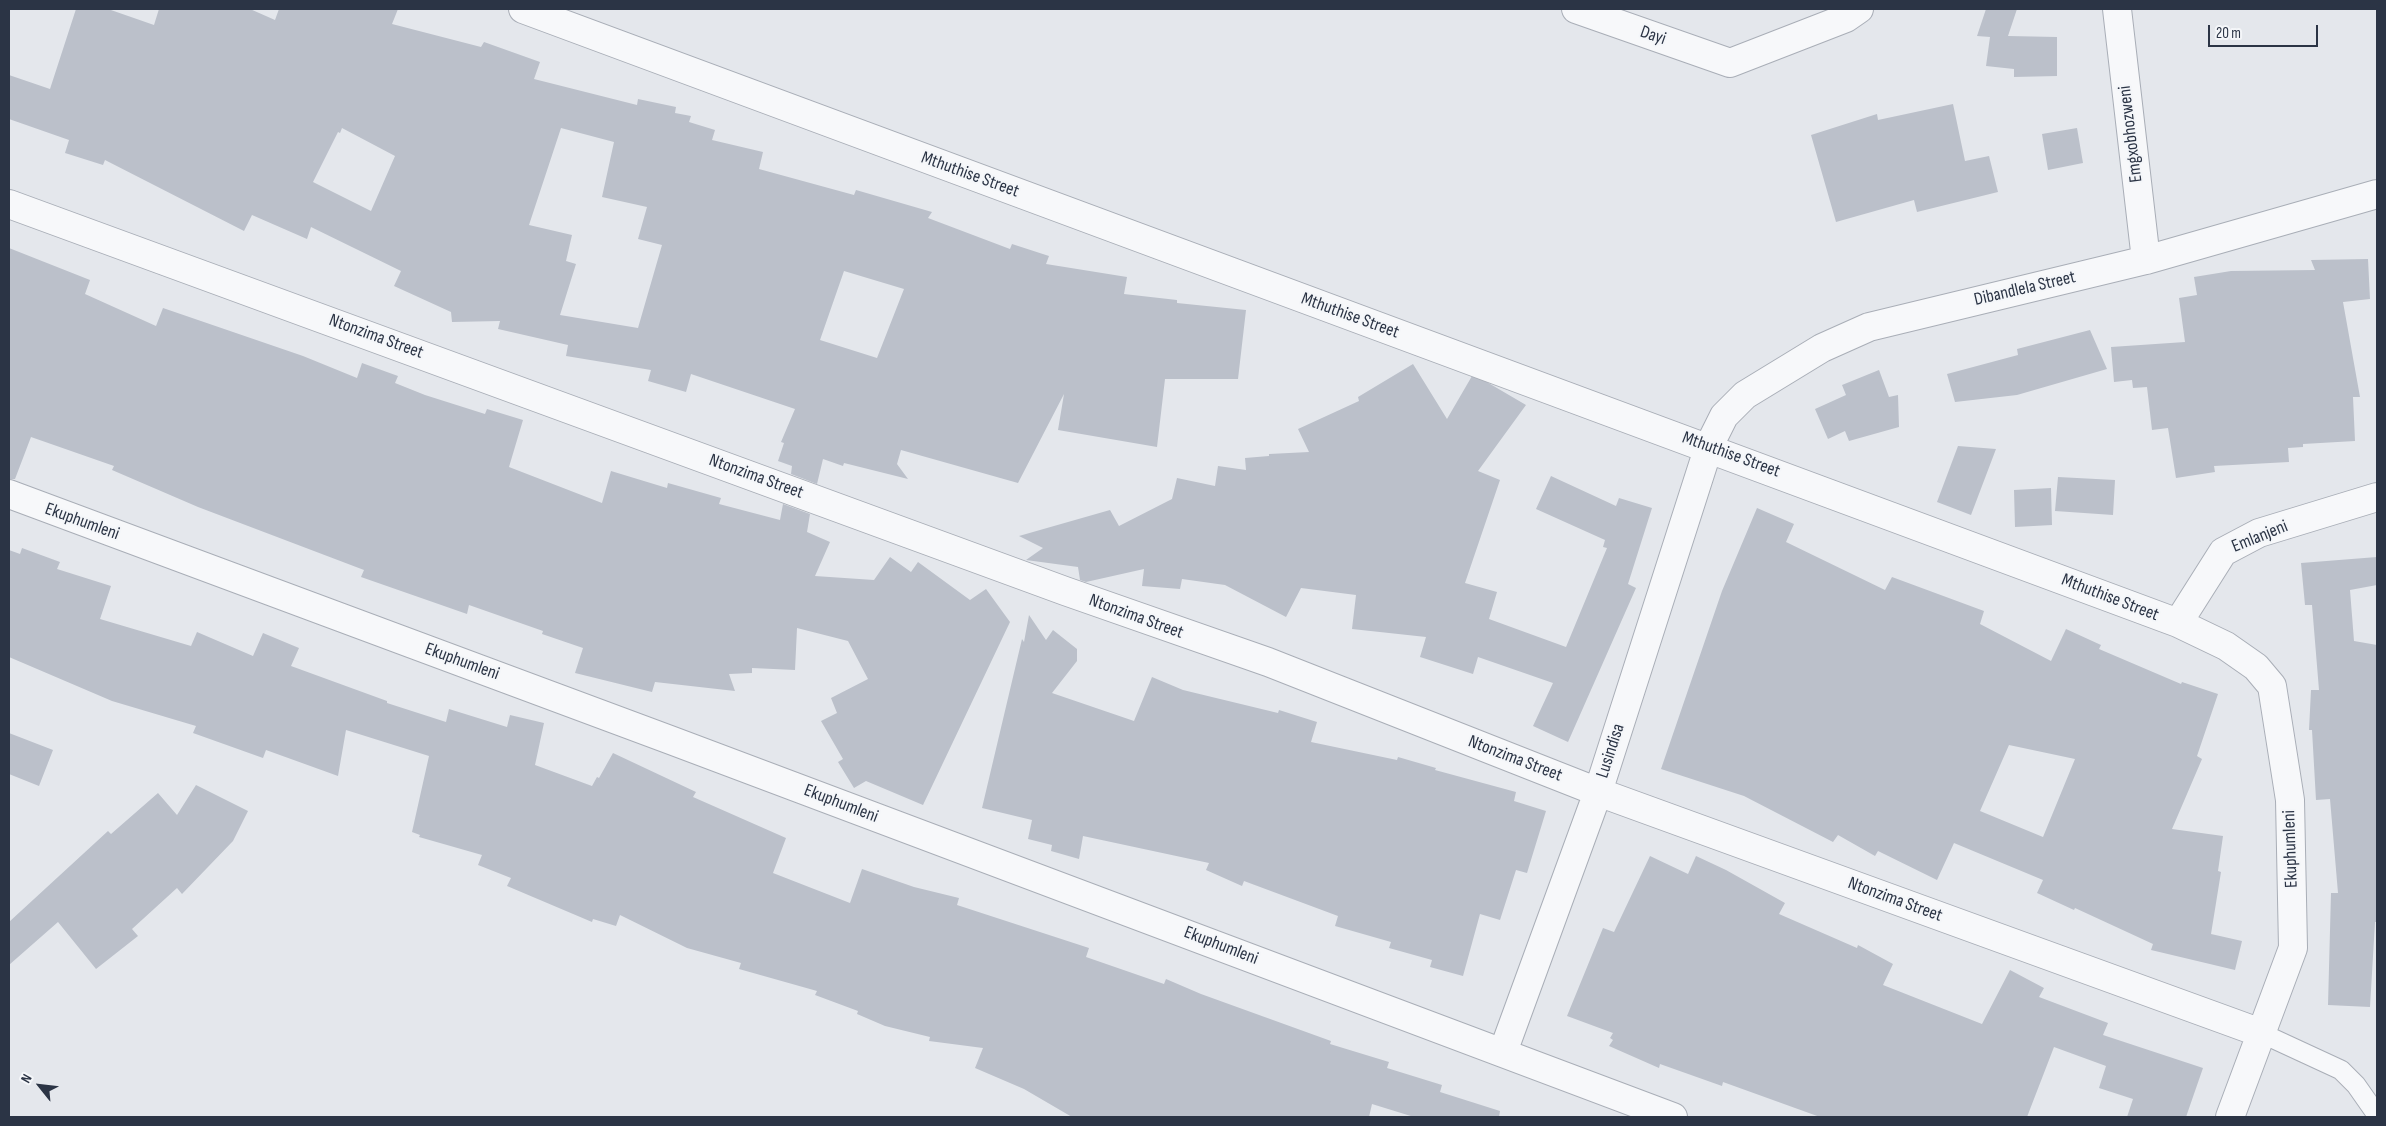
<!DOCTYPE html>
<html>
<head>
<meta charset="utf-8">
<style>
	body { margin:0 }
	#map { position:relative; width:2386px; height:1126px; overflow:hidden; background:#e4e7ec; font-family:"Sofia Sans Condensed",sans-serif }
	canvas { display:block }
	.frame { position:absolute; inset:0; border:10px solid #2b3445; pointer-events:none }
	.north { position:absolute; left:15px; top:1061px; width:50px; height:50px; -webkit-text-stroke:4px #f4f6f9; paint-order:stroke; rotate:299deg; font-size:14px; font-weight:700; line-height:20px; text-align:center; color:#2b3445 }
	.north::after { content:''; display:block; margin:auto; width:18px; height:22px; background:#2b3445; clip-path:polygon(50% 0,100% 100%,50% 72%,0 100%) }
	.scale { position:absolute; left:2208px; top:25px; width:110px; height:22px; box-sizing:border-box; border:2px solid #2b3445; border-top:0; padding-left:6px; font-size:15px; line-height:18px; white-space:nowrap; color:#2b3445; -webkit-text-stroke:4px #f4f6f9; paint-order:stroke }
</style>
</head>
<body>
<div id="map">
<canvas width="2386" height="1126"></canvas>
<div class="frame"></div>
<div class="north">N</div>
<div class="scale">20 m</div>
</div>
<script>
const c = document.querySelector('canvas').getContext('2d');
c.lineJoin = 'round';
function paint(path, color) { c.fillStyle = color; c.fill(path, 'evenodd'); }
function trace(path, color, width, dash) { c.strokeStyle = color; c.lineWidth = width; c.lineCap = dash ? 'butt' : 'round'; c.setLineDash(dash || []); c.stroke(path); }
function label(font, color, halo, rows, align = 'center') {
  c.font = font + ' "Sofia Sans Condensed",sans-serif'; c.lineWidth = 4; c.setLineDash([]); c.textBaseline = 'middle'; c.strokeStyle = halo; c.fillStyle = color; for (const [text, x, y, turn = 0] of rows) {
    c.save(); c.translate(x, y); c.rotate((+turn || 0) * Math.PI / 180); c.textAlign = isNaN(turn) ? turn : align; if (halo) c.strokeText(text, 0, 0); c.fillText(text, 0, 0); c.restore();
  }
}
paint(new Path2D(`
	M76,9H108L154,25L159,9H250L275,20L279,9H398L392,24L481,47L484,42L540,62L534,79L637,105L638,99L676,107L675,113L691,116L689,122L715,130L712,140L763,152L759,169L854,195L856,190L932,212L928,218L1010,249L1012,244L1049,256L1046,264L1127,277L1124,294L1177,300V303L1246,310L1238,379H1165L1157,447L1058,430L1064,394L1018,483L901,450L897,464L908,479L844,463L843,466L823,459L817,484L791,474L792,466L778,461L784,443L781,442L795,409L691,374L686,392L648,381L651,370L566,356L568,345L498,329L500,321L452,322L451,312L394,286L401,271L311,227L307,239L252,215L244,231L105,160L103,165L65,153L69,140L9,119V75L50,89ZM342,128L395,156L371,211L313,182L338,132L340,133ZM561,128L614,142L602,197L647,207L638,239L662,245L638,328L560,315L576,264L566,261L572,235L529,225ZM844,271L904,289L877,358L820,340Z
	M1986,9H2017L2008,36L2057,37V76L2014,77V69L1986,66L1990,37L1977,36Z
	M1953,104L1965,161L1989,156L1998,192L1917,212L1914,200L1836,222L1811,135L1877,114L1878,120Z
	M2077,128L2083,163L2048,170L2042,134Z
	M9,248L90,280L85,294L156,326L163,308L303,356L357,378L362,363L398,376L395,383L425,395L485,414L487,409L523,420L509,467L602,503L611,471L667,488L668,483L721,498L719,504L780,520L783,504L810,514L807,532L830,542L815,576L874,580L890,557L911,572L918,562L970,600L986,589L1010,622L923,805L866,781L854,788L838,762L843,759L821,721L837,713L831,698L868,679L848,641L797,628L795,670L752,668V673L729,674L735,691L655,682L652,692L575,673L583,648L542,634L543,631L469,605L467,614L361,577L364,570L198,507L112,470L114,466L31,437L15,479H9Z
	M2368,259L2370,299L2343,302L2360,397H2353L2355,441L2303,444V447L2288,448L2289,462L2214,466L2215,472L2176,478L2168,428L2152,430L2147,387L2133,388L2132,380L2114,382L2111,347L2185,342L2179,298L2197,295L2194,277L2231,271L2315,270L2311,260Z
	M2090,330L2107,369L2017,395L1955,402L1947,374L2018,355L2017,349Z
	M1413,364L1447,419L1472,376L1485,381L1526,405L1478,471L1500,480L1465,583L1497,592L1489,619L1566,647L1607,548L1603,547L1605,540L1536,509L1551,476L1616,506L1619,498L1652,508L1628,584L1636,588L1568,742L1533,726L1553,683L1478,657L1473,674L1420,657L1426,637L1352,629L1356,595L1301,588L1286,617L1225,585L1182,579L1180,589L1142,586L1144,569L1086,582L1080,580L1078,567L1026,560L1043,548L1019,536L1110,510L1119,526L1172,499L1177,478L1215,486L1218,466L1246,470L1245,458L1269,456V454L1309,452L1298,429L1359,401L1358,397Z
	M1879,370L1889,397L1898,395L1899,427L1849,441L1845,431L1828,439L1815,409L1846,395L1842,385Z
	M1958,446L1996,449L1971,515L1937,502Z
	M2058,477L2115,480L2113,515L2055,511Z
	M2051,488L2052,525L2015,527L2014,490Z
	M1757,508L1794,524L1786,542L1885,590L1892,577L1984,611L1980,624L2051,661L2066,629L2101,645L2099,649L2181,684L2182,682L2218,694L2197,756L2202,759L2172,829L2223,836L2218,871L2221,872L2211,934L2242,941L2235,970L2151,950L2153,944L2075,908L2074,910L2037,893L2043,880L1954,843L1937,880L1878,851L1875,856L1838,835L1833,842L1744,796L1661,769L1722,591ZM2009,745L2075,759L2043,837L1980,811Z
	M22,548L60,562L57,569L111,586L100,619L191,646L197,632L253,656L263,633L299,648L291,666L387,701V703L446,722L449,709L507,727L510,715L544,723L535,765L592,786L597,777L599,778L613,753L696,792L693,797L786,838L773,873L850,903L862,869L914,887L959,898L957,905L1089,948L1086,957L1164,984L1166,979L1201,994L1331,1041L1330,1044L1389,1062L1387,1068L1442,1085L1440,1092L1500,1111L1499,1117H1414L1372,1104L1369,1117H1072L1024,1089L975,1068L983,1048L929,1041L930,1037L885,1026L857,1014L858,1011L815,995L817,991L739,969L741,963L687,948L620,915L616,926L593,919L592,922L507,886L511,878L478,865L482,855L419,837L420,835L412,832L429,756L346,730L338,776L266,750L263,758L193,733L196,726L112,701L9,657V550L20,554Z
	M2377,557V585L2350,590L2354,641L2377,645V922H2375L2370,1007L2328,1005L2331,893H2338L2330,799L2316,800L2312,730H2309L2311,690H2319L2312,605H2305L2301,563Z
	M1029,615L1046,640L1053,630L1077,649V661L1052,693L1134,721L1152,677L1183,690L1278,713L1279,710L1317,722L1311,742L1397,760L1398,757L1436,768L1435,770L1516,792L1514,801L1546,811L1527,873L1516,870L1500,920L1480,914L1463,976L1430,967L1432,960L1389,948L1391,942L1335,926L1338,916L1244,881L1242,886L1206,870L1209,863L1083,836L1079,859L1051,851L1052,845L1028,839L1032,820L982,808L1022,639L1024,642Z
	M9,733L53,750L39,786L9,774Z
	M196,785L248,811L233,841L182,894L177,888L132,929L138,936L96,969L58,922L9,965V922L108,831L111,834L158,793L177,815Z
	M1650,856L1688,874L1696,856L1726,870L1785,903L1779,914L1857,948L1858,945L1893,964L1883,985L1982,1024L2010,970L2044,988L2039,997L2108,1023L2103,1035L2203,1068L2186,1117H2127L2133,1099L2099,1088L2106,1066L2054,1047L2027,1117H1820L1723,1082L1722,1086L1660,1064L1659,1068L1609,1046L1613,1040L1610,1038L1613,1033L1567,1016L1603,928L1614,932Z`), '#bbc0ca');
const lane = new Path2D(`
	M2261,1033L2341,1070L2356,1085L2377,1115`);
const street = new Path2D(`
	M523,9C1074,214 1627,415 2178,623L2226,646L2256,667L2272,686L2290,800L2293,948L2230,1117
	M1576,9L1730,63L1846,18L1859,9
	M2117,9L2146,260
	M9,204L1065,591L1268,662L1598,792L2261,1033
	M9,494L673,741L1673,1117
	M2178,623L2223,552L2259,533L2377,497
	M1503,1052L1598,792L1709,446L1724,416L1745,395L1822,348L1869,327L2146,260L2377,194`);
trace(lane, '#a9aeb7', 21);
trace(street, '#a9aeb7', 30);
trace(lane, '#f7f8fa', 19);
trace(street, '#f7f8fa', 28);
label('18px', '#2b3445', '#f4f6f9', [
	["Dayi",1653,36,19],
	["Emgxobhozweni",2131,134,-97],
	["Mthuthise Street",970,175,20],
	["Dibandlela Street",2025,289,-13],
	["Mthuthise Street",1350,316,20],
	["Ntonzima Street",376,337,20],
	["Mthuthise Street",1731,455,20],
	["Ntonzima Street",756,477,20],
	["Ekuphumleni",82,522,20],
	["Emlanjeni",2260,537,-22],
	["Mthuthise Street",2110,598,21],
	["Ntonzima Street",1136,617,20],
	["Ekuphumleni",462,662,20],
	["Lusindisa",1611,751,-72],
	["Ntonzima Street",1515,759,21],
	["Ekuphumleni",841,804,21],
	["Ekuphumleni",2291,849,-92],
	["Ntonzima Street",1895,900,20],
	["Ekuphumleni",1221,946,21]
]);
</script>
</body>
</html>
